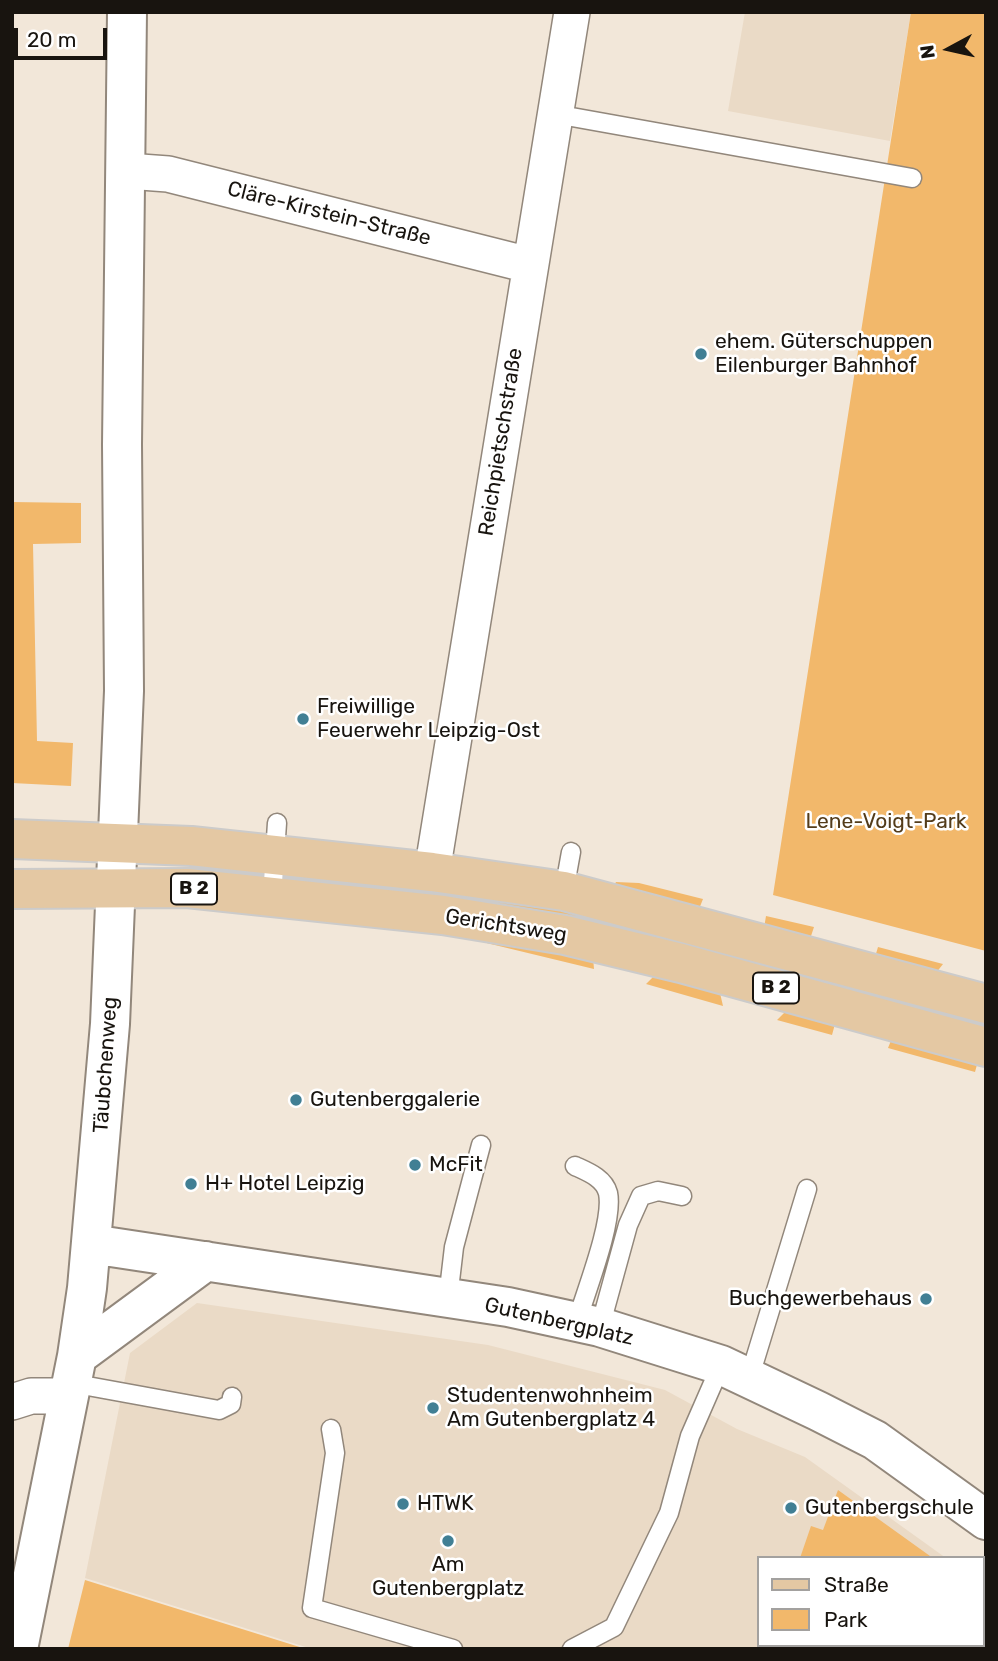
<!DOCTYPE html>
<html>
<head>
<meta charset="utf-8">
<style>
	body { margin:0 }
	#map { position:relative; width:998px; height:1661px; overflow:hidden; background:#f2e7d9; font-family:Rubik,sans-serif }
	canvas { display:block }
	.frame { position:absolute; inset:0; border:14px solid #18140f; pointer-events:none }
	.legend { position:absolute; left:757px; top:1556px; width:228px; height:91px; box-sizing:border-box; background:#fff; border:2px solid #a3a19f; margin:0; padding:9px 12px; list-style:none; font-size:21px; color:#18140f }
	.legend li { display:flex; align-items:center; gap:14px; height:35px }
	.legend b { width:35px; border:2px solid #a3a19f }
	.north { position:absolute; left:914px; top:14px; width:70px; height:70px; -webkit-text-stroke:5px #fff; paint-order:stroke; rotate:262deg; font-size:19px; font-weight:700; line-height:28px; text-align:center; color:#18140f }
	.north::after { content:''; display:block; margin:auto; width:24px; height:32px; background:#18140f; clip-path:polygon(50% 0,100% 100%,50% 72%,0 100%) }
	.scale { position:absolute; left:14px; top:28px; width:93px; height:32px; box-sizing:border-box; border:4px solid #18140f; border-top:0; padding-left:9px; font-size:21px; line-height:24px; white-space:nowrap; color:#18140f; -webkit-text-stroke:5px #fff; paint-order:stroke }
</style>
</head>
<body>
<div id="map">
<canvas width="998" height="1661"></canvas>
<div class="frame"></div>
<ul class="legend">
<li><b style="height:9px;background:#e4c8a3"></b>Straße</li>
<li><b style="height:19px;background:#f2b86b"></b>Park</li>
</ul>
<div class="north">N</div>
<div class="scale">20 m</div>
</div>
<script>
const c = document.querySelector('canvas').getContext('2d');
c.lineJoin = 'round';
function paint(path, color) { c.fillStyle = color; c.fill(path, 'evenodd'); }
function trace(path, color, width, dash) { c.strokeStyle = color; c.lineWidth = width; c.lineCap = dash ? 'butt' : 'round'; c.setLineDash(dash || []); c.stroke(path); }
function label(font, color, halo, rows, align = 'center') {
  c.font = font + ' Rubik,sans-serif'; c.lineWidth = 5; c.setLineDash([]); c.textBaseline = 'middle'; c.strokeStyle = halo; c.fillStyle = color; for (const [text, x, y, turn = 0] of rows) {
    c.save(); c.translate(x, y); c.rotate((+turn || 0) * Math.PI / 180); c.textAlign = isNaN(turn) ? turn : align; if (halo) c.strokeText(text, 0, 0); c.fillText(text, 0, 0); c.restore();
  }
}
paint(new Path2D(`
	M745,12H911L890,141L728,111Z
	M197,1303L488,1345L665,1390L737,1429L805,1457L946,1558H758V1645H982V1583L986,1586V1649H312L85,1578L130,1353Z`), '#eadac6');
paint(new Path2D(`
	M911,12H986V951L773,895Z
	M12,502L81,503V543L33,544L37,741L73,743L71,786L12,783Z
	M616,882L639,883L703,899L699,909L613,887Z
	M363,884C532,889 686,940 848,983L845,994L364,891Z
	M766,916L814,927L810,939L764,928Z
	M469,935L593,957L594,969L470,939Z
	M878,947L943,964L936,973L875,957Z
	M655,975L720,993L723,1006L646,984Z
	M866,990L986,1020V1032L863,1000Z
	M786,1011L835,1024L832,1035L777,1020Z
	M892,1038L978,1061L975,1072L888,1048Z
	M838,1490L930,1556L929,1558H800L811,1526L823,1530Z
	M85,1580L306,1649H68Z`), '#f2b86b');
const service = new Path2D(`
	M555,114L912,178
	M564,891L571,852
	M272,897L277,823
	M575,1166C588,1172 604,1178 608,1193C614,1221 586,1291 577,1321
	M448,1298L454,1247L481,1145
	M600,1327L628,1225L641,1196L658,1191L682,1196
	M749,1379L807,1189
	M71,1383L219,1410L231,1404L232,1397
	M331,1429L335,1453L312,1608L453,1649
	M572,1649L614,1627L669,1513L690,1436L721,1365`);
const minor = new Path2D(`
	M127,171L168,174L529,265
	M432,872L572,12
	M12,1402L31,1396H68`);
const tertiary = new Path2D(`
	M91,1244L508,1307L600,1327L721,1365L818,1411L875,1440L986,1520
	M77,1356L206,1261
	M18,1649L77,1356L87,1288L110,1024L124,691L122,444L127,12`);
const primary = new Path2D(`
	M12,839L191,846L432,872L564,891L986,1004
	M12,889L187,888L443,915L565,935L681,963L986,1047`);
trace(service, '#92877b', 21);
trace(minor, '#92877b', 38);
trace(tertiary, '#92877b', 42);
trace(primary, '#cccbca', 42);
trace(service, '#fff', 18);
trace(minor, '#fff', 35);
trace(tertiary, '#fff', 38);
trace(primary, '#e4c8a3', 38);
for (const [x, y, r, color] of [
	[701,354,7,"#417f94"],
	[303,719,7,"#417f94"],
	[296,1100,7,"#417f94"],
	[415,1165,7,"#417f94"],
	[191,1184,7,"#417f94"],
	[926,1299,7,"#417f94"],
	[433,1408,7,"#417f94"],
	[403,1504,7,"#417f94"],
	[791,1508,7,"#417f94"],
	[448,1541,7,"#417f94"]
]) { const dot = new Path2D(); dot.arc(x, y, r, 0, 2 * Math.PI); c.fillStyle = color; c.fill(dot); trace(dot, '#fff', 2.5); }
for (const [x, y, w] of [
	[194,889,46],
	[776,988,46]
]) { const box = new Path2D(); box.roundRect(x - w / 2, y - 15.5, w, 31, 5); c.fillStyle = '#fff'; c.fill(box); trace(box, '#18140f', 2); }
label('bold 19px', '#18140f', null, [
	["B 2",194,889],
	["B 2",776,988]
]);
label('21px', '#18140f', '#fff', [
	["Cläre-Kirstein-Straße",329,214,14],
	["Reichpietschstraße",501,442,-81],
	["Gerichtsweg",506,926,9],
	["Täubchenweg",106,1065,-86],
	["Gutenbergplatz",559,1322,13]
]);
label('21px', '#18140f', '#fff', [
	["ehem. Güterschuppen",715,342],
	["Eilenburger Bahnhof",715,366],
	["Freiwillige",317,707],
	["Feuerwehr Leipzig-Ost",317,731],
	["Gutenberggalerie",310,1100],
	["McFit",429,1165],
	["H+ Hotel Leipzig",205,1184],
	["Buchgewerbehaus",912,1299,"right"],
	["Studentenwohnheim",447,1396],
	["Am Gutenbergplatz 4",447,1420],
	["HTWK",417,1504],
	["Gutenbergschule",805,1508],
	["Am",448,1565,"center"],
	["Gutenbergplatz",448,1589,"center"]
], 'left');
label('21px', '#543c1a', '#fff', [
	["Lene-Voigt-Park",886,822]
]);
</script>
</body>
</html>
